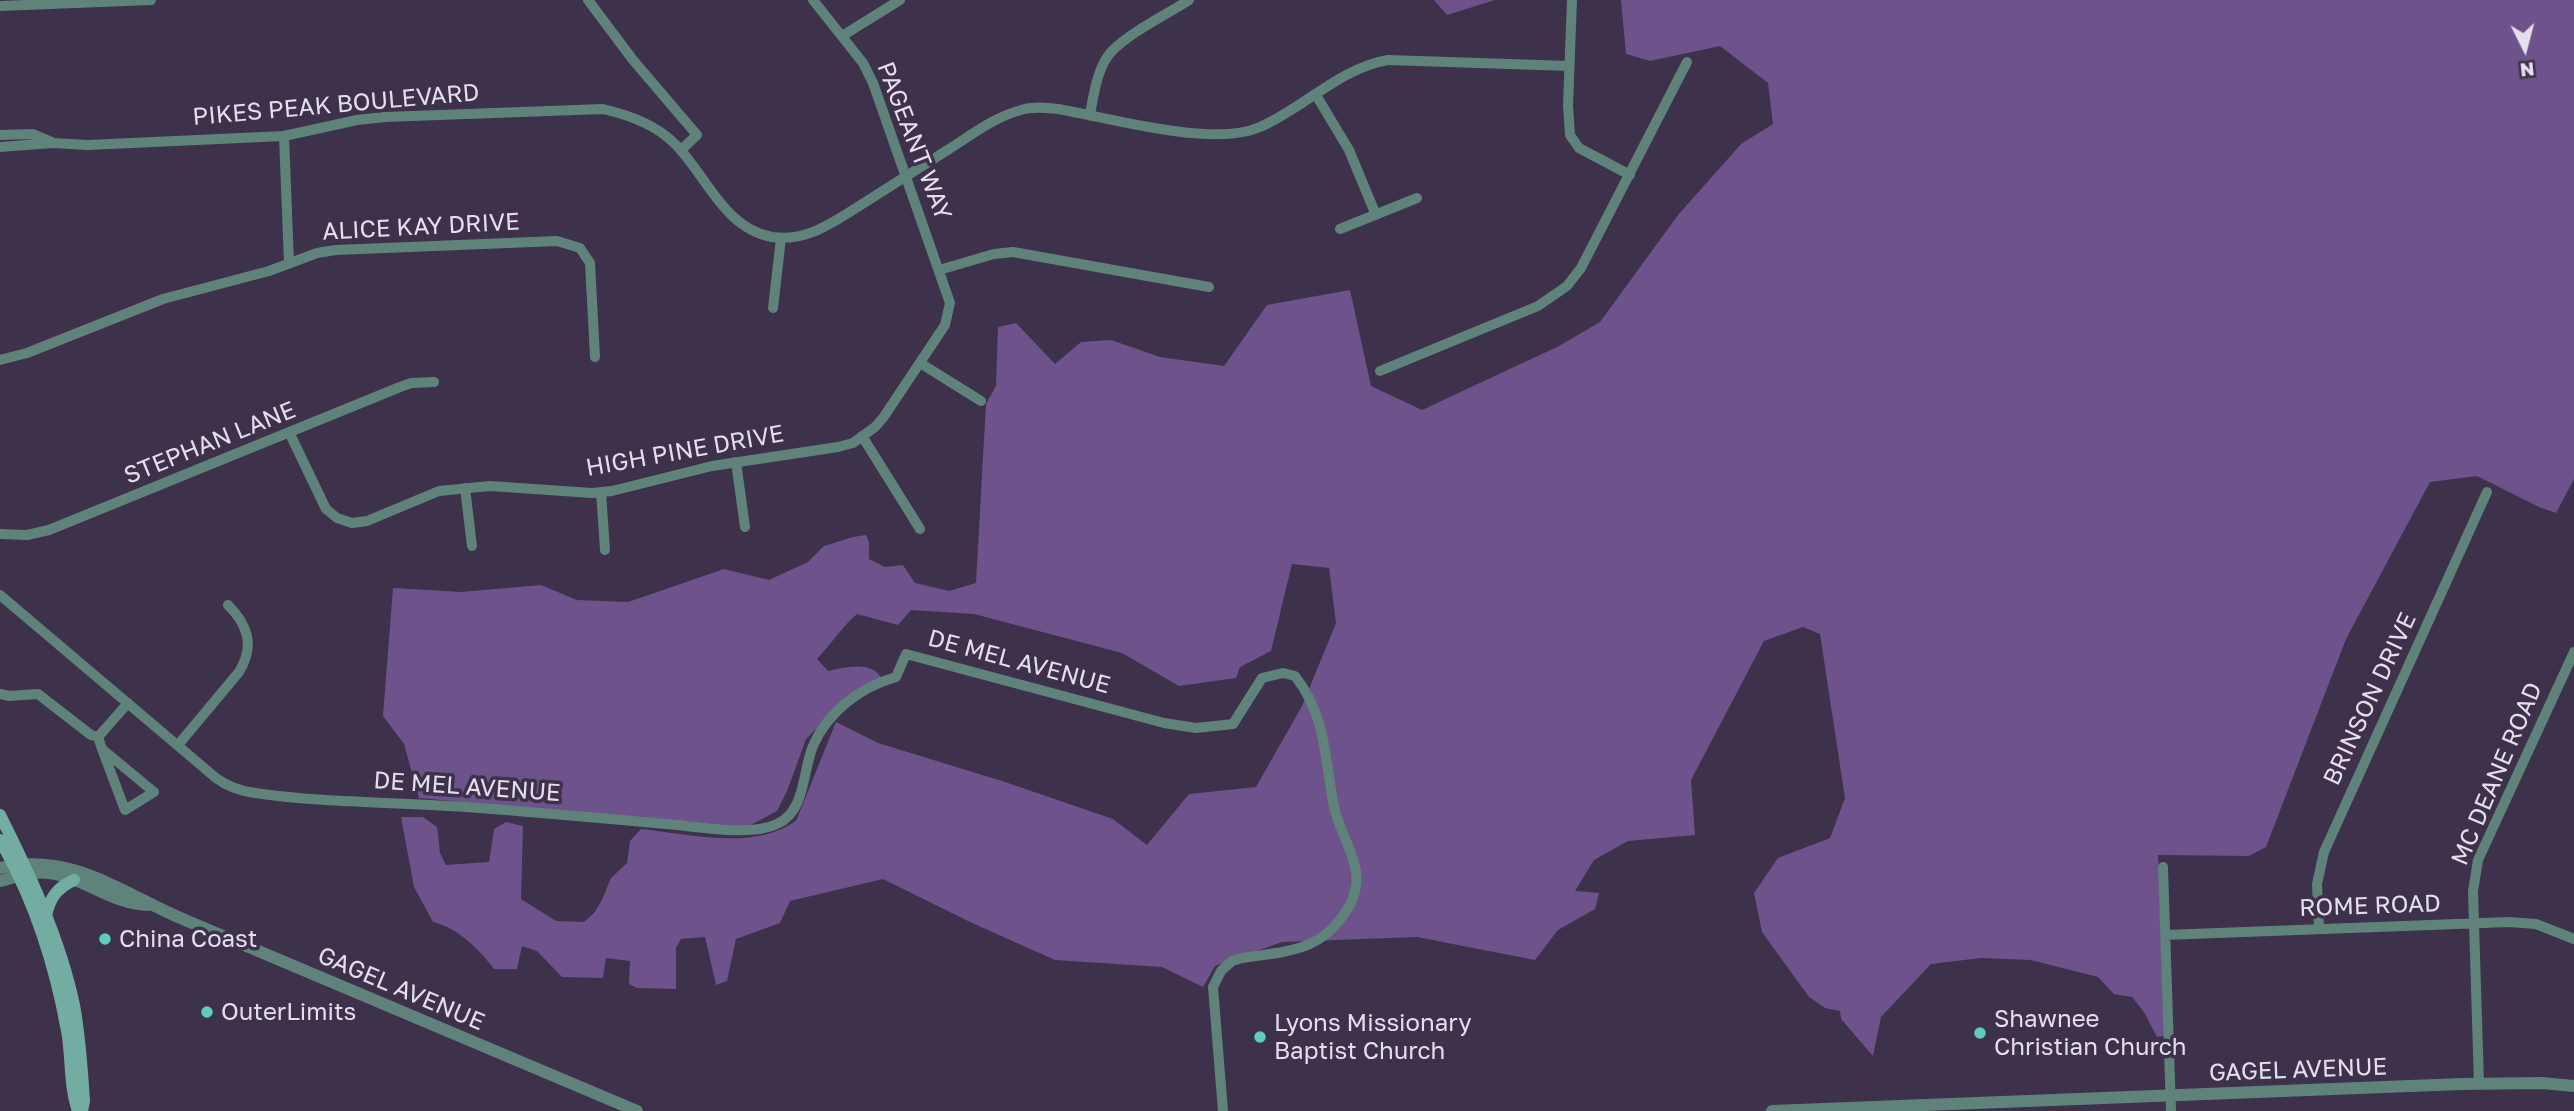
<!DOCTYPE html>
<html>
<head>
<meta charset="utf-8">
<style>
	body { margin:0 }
	#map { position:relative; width:2574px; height:1111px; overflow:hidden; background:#3d314b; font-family:"Golos Text",sans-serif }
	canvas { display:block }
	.north { position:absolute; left:2490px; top:14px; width:70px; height:70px; -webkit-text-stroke:5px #3d314b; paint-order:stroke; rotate:174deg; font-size:19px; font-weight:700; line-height:28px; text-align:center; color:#e5deee }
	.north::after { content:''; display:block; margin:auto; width:24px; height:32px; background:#e5deee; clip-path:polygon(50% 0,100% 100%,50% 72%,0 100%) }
</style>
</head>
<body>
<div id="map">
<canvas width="2574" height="1111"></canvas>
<div class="north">N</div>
</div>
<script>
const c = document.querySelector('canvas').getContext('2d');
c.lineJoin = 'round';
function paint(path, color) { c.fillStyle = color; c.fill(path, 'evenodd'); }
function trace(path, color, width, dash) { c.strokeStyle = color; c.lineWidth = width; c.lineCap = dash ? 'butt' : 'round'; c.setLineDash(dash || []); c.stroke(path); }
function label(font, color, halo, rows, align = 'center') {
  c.font = font + ' "Golos Text",sans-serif'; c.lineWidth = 7; c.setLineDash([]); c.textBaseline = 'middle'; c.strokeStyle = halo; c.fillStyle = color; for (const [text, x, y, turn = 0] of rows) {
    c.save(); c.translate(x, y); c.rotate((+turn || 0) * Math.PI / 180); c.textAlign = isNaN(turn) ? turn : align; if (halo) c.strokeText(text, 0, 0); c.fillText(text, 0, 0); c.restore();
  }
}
paint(new Path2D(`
	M1434,0H1495L1447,15Z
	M1621,0H2574V479L2556,513L2539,507L2477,476L2430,482L2346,639L2266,847L2249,856L2158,855L2164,1036L2157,1037L2144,1012L2132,997L2114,994L2098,977L2031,960L1981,958L1931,964L1881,1017L1873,1056L1841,1019L1840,1011L1825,1008L1809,997L1762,932L1754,893L1778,858L1830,838L1845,798L1820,634L1803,627L1764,641L1691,780L1695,835L1628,841L1594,860L1575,891L1599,893L1595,909L1558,930L1535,960L1417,937L1282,942L1215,966L1203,987L1162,967L1055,960L970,922L883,879L790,901L780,923L736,939L727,981L716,985L705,937L681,939L676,948V989L637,988L629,984L630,961L606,958L603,978L562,977L537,951L522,946L517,969H494C479,949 458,928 433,922L414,887L401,817H423L437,827L440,853L446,865L489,862L494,829L506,822L523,826L521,899L556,921L584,922L594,913L602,900L611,878L627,863L630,841L641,829C691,834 752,851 796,821L836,722L878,743L1002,781L1113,819L1147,845L1189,794L1256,787L1302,706L1336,623L1329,568L1292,564L1271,651L1240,667L1236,678L1179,686L1122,653L974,614L911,610L898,625L857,614C841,628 832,643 817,659L828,671C843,668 872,660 881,678L852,693L806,739L787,791L777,811L749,826L718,825L419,798L404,744L383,716L393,588L461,592L541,585L577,600L628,602L724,569L769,580L808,562L824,546L853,537L866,535L869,542V559L885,567L903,565L915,583L949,591L976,583L986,404L996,386L998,327L1016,323L1055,364L1081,342L1111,340L1160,357L1224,366L1267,305L1350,290L1371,386L1422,410L1559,346L1600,322L1678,215L1741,144L1773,124L1768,83L1720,46L1650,61L1626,54Z`), '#6e528b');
trace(new Path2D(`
	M588,0L633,60L697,135L681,150
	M1572,0L1568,106L1570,135L1579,148L1630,175
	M0,6L151,0
	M842,36L900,0
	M1316,95L1349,150L1376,215
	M1090,114C1094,94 1097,68 1111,52C1130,32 1166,15 1189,0
	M0,135L33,134L52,142
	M284,136L289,263
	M0,147L52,143L88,145L284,136L357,120L385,117L603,109C629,115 655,124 674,143C706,174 723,228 772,237C805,242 830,224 856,208C886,189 916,170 946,151C970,136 994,117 1021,110C1033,106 1046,108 1058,109C1111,118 1213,148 1260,127C1304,108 1340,68 1388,60L1569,66
	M1340,229L1417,198
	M939,270L994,254L1013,252L1209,287
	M773,308L781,238
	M0,360L27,353L163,299L269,271L317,253L336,250L557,241L580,248L590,263L595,357
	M920,363L981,401
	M1380,371L1538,306L1567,286L1581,268L1687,62
	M290,434L326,509L337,518L352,523L367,521L439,491L490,486L592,493L612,491L712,466L838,447L853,443L875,427L883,418L945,325L950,303L873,83L863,63L813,0
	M862,436L920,529
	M736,462L745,527
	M465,488L472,546
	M601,492L605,550
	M0,534L27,535L49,530L400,387L411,383L434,382
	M0,595L216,778C228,787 240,791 255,793C323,803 396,802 466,807C533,812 600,818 666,824C696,826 750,837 777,824C806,811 802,772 813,746C828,711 861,687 896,677L906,654L1164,723L1196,728L1233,724L1262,678L1283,673L1295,676C1325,714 1325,756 1333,802C1337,826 1350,844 1355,867C1359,880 1355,897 1348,908C1322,952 1288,951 1242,958L1232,961L1221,971L1213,987L1223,1111
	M0,694L9,696L38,694L91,735L98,737L102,749L125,810L154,792L102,749
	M98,737L128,703
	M178,745L239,672C255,646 248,625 228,605
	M2163,867L2171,1111
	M2319,929L2317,884L2324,852L2487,492
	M2165,935L2509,922L2536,924L2574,939
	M2479,1084L2473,891L2478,860L2574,652`), '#5f837b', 10);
trace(new Path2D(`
	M0,868C71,851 123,894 185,920L637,1111
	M0,881C16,877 33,871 49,873C84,877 113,905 149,905
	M1772,1111L2461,1084L2542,1083L2574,1086`), '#5f837b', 12);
trace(new Path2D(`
	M0,815C30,875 60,939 74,1005C80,1037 82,1069 84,1101L82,1111
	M0,840C34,899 55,964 67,1031C72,1057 69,1086 78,1111
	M46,916C50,897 57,888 74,880`), '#73ada1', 12);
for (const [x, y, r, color] of [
	[105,939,7,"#5cceba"],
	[207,1012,7,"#5cceba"],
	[1980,1033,7,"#5cceba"],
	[1260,1037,7,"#5cceba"]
]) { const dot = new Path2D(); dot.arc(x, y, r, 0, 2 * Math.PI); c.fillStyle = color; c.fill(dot); trace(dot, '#3d314b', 2.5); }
label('24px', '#e5deee', '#3d314b', [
	["PIKES PEAK BOULEVARD",336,105,-5],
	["PAGEANT WAY",914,141,69],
	["ALICE KAY DRIVE",421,227,-3],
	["STEPHAN LANE",210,443,-22],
	["HIGH PINE DRIVE",685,451,-10],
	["DE MEL AVENUE",1019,662,15],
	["BRINSON DRIVE",2370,699,-65],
	["MC DEANE ROAD",2497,774,-67],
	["DE MEL AVENUE",467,787,4],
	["ROME ROAD",2370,906,-2],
	["GAGEL AVENUE",401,989,23],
	["GAGEL AVENUE",2298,1070,-2]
]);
label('24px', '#e5deee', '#3d314b', [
	["China Coast",119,939],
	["OuterLimits",221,1012],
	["Shawnee",1994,1019],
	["Christian Church",1994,1047],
	["Lyons Missionary",1274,1023],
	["Baptist Church",1274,1051]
], 'left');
</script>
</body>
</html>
